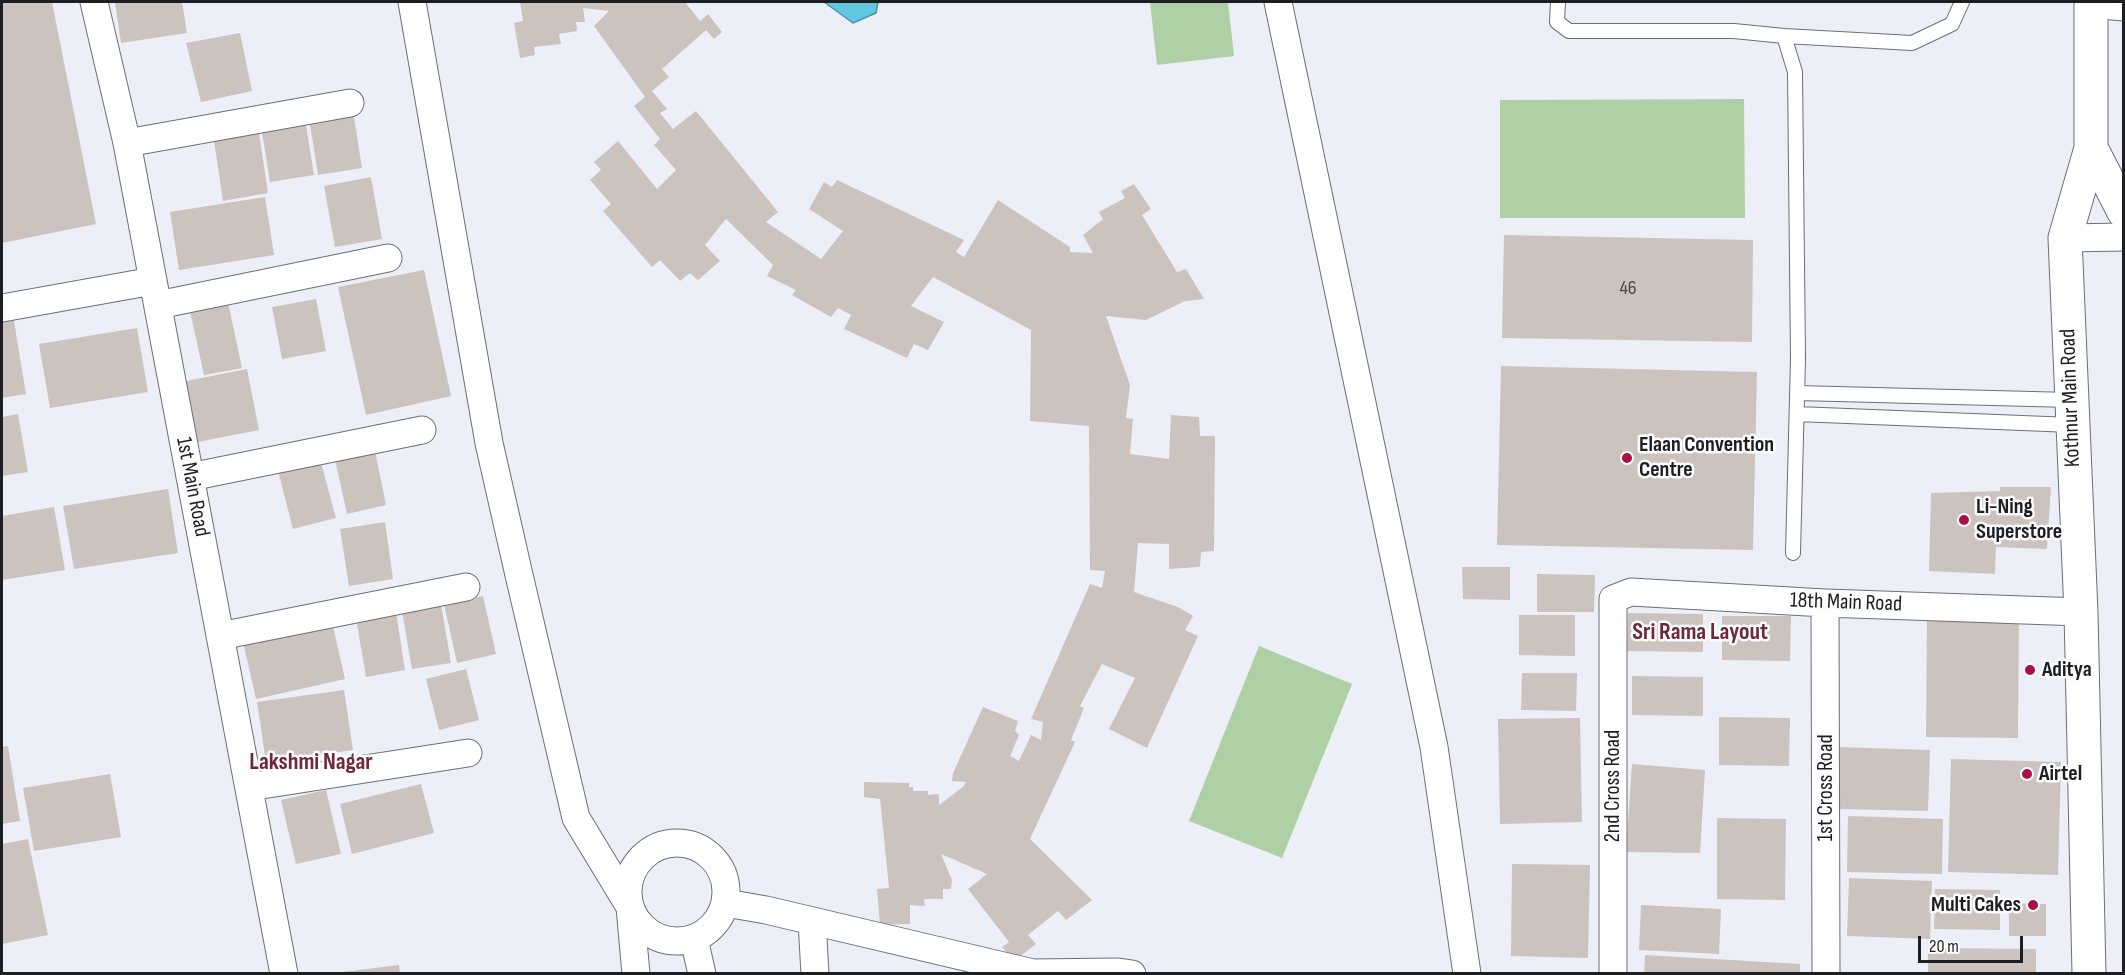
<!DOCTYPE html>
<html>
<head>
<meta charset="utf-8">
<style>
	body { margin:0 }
	#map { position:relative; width:2125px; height:975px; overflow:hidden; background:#eceff7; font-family:"Sofia Sans Condensed",sans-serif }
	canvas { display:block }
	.frame { position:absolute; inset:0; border:3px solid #1d1e21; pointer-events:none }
	.scale { position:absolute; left:1918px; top:936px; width:105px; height:27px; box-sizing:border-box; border:3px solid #1d1e21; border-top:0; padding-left:8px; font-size:18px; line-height:21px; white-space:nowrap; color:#1d1e21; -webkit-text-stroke:4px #fcfcfe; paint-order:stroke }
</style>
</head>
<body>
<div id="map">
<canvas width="2125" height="975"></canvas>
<div class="frame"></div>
<div class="scale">20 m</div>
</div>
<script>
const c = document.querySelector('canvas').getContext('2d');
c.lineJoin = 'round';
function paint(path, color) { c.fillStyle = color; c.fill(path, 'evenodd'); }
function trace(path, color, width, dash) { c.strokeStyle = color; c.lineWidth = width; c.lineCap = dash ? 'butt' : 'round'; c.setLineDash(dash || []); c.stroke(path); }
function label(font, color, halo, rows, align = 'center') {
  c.font = font + ' "Sofia Sans Condensed",sans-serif'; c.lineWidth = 5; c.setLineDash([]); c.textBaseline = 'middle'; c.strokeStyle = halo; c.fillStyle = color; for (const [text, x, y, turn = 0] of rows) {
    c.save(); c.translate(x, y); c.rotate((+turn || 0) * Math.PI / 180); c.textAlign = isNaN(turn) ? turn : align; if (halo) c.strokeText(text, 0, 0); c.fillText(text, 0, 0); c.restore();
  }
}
paint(new Path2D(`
	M1150,2H1228L1234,56L1157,65Z
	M1744,99L1745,218H1500V100Z
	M1259,646L1352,684L1282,858L1189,821Z`), '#afcfa4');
const water = new Path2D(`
	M824,2H878L876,13L853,23Z`);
paint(water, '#61c7e0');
trace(water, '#4d94a7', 1.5);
paint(new Path2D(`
	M2,2H52L96,224L2,243Z
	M115,2H182L187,33L121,43Z
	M520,2H685L700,21L708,14L722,32L714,39L706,30L662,69L669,77L652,91L667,109L660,113L673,129L696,111L778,212L766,222L821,259L843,231L809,209L824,182L832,187L837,180L964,240L956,252L964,257L998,200L1070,247V252L1093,253L1083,235L1103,219L1099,212L1125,198L1121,191L1134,184L1151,209L1142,215L1177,272L1186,269L1204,299L1185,301L1146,320L1106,316L1130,385L1126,418L1133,419L1130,454L1169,459L1171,415L1199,417L1200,436H1215L1214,551L1201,552L1200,567L1169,569V544L1138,543L1134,592L1178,607L1193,616L1185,630L1198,636L1147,748L1109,729L1135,678L1102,664L1080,706L1084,708L1071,740L1075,742L1030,839L1092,900L1066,920L1058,911L1028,935L1036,944L1014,961L1002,947L1009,942L968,889L987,874L941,854L952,880L951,889H943V899H924L925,906L910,905V924L880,925L877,889L889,888L880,799L864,797V782L909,783V787H913V791H928V795L939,794V805L964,786L966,782L952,781L953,773L983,707L1018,721L1015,731L1019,735L1010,756L1019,761L1031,735L1041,740L1043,722L1031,719L1090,584L1102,588L1105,571L1090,570L1089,426L1030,421L1031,330L933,277L911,306L944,322L928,350L914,344L907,358L844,329L851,315L838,308L831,317L792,295L796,290L767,276L773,265L726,219L705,245L720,261L698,280L690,273L680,281L660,260L652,267L603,211L611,204L590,180L601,170L594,162L618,141L657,189L676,170L654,145L660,139L634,106L645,97L594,26L609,11L583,8L585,22H576L577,31L559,34L561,44L534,47L535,55L520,58L514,23L523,21Z
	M240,33L252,91L201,102L186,43Z
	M353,111L362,168L318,175L309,118Z
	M305,119L314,175L270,182L261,126Z
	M258,126L268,193L223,201L213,134Z
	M371,177L382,239L335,247L324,186Z
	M265,197L274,255L179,270L170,212Z
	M1504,235L1753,240L1752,342L1502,338Z
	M424,270L451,396L366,415L338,287Z
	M226,293L242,368L204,375L188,302Z
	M316,299L326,351L282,359L272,307Z
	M13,315L26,394L2,398V316Z
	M137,328L148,392L50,408L39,344Z
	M1501,366L1757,372L1753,550L1497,545Z
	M247,369L259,430L198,442L186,381Z
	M18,414L28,472L2,476V417Z
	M374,446L386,505L347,514L334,455Z
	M318,452L336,518L293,529L276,463Z
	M2000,487H2051L2047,549L1996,547L1995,574L1929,571L1931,493L2000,491Z
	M168,489L178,553L74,569L63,506Z
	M54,507L65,570L2,580V516Z
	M385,522L393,579L349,586L340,529Z
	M1462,567H1510V600L1463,599Z
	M1537,574L1595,575L1594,612H1537Z
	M483,596L496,654L457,663L444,604Z
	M441,604L451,663L412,669L402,611Z
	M396,612L405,670L366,677L356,618Z
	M1628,613L1703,614V652L1627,651Z
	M1927,613L2019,614L2018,738L1926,737Z
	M1519,615H1575V656L1519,655Z
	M1722,616H1791L1790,661L1722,660Z
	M332,622L345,679L256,699L243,642Z
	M466,669L479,720L439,730L426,679Z
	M1522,673H1577L1576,711L1521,710Z
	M1632,676L1703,677V716L1632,715Z
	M344,690L353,750L266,762L257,702Z
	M1719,717L1790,718L1789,766L1719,765Z
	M1580,718L1582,822L1500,824L1498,719Z
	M8,746L20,821L2,824V747Z
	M1839,747L1930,750L1928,811L1838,809Z
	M1951,759L2061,762L2058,875L1948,872Z
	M1632,764L1705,770L1700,853L1626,852Z
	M110,774L121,837L34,851L23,788Z
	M421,784L434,833L352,854L340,804Z
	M326,790L341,854L296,864L281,800Z
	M1848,816L1943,819L1942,874L1847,872Z
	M1717,818L1786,819L1785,900L1717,899Z
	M28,839L48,935L2,944V844Z
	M1512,864L1590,865L1588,958L1511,956Z
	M1849,878L1932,881L1930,939L1847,936Z
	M1935,889L2000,890V930L1934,929Z
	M2009,903L2046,904V936H2009Z
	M1641,905L1721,909L1719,954L1639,950Z
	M1928,948L2036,949V974H1928Z
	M1645,955L1800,964V974H1644Z
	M399,965L400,974H342V972Z`), '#ccc3bf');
const service = new Path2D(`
	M1558,2L1557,22L1569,31H1734L1784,36L1795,72L1798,359L1793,553
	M1784,36L1912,43L1952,24L1962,2
	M1797,393L2071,400
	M1797,414L2072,425`);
const minor = new Path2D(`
	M94,2L127,143L284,974
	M412,2L489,443L519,575L576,818L630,907L636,974
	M1278,2L1434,747L1467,974
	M2091,4L2124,7
	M127,143L350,103
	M2065,238L2124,237
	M158,305L388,258
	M2,308L153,281
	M190,477L422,430
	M1825,603L1826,974
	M220,636L466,587
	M249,787L468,753
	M628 892a49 49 0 1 1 98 0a49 49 0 1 1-98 0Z
	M726,903L766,910L1033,973L1118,972L1132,974
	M812,921L815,974
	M694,939L702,974
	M1613,974V599L1631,592L1825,603L2081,612`);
const secondary = new Path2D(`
	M2091,148L2124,212
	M2089,974L2081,612L2065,238L2091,148V2`);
trace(service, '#6c6f76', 16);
trace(minor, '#6c6f76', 29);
trace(secondary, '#6c6f76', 35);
trace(service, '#fff', 14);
trace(minor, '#fff', 27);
trace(secondary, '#fff', 33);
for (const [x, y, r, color] of [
	[1627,458,6,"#a71146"],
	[1964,520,6,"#a71146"],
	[2030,670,6,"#a71146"],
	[2027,774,6,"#a71146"],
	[2033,905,6,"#a71146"]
]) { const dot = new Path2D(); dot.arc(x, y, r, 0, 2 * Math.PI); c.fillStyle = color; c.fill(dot); trace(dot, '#fcfcfe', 2); }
label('20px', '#494748', null, [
	["46",1628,289]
]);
label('22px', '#1d1e21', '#fcfcfe', [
	["Kothnur Main Road",2071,398,-92],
	["1st Main Road",192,487,79],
	["18th Main Road",1846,603,2],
	["2nd Cross Road",1613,786,-90],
	["1st Cross Road",1826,788,-90]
]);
label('bold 22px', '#1d1e21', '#fcfcfe', [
	["Elaan Convention",1639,445],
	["Centre",1639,470],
	["Li-Ning",1976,507],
	["Superstore",1976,532],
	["Aditya",2042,670],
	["Airtel",2039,774],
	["Multi Cakes",2021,905,"right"]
], 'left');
label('bold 24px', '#6e2838', '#fcfcfe', [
	["Sri Rama Layout",1700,633],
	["Lakshmi Nagar",311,763]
]);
</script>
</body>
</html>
